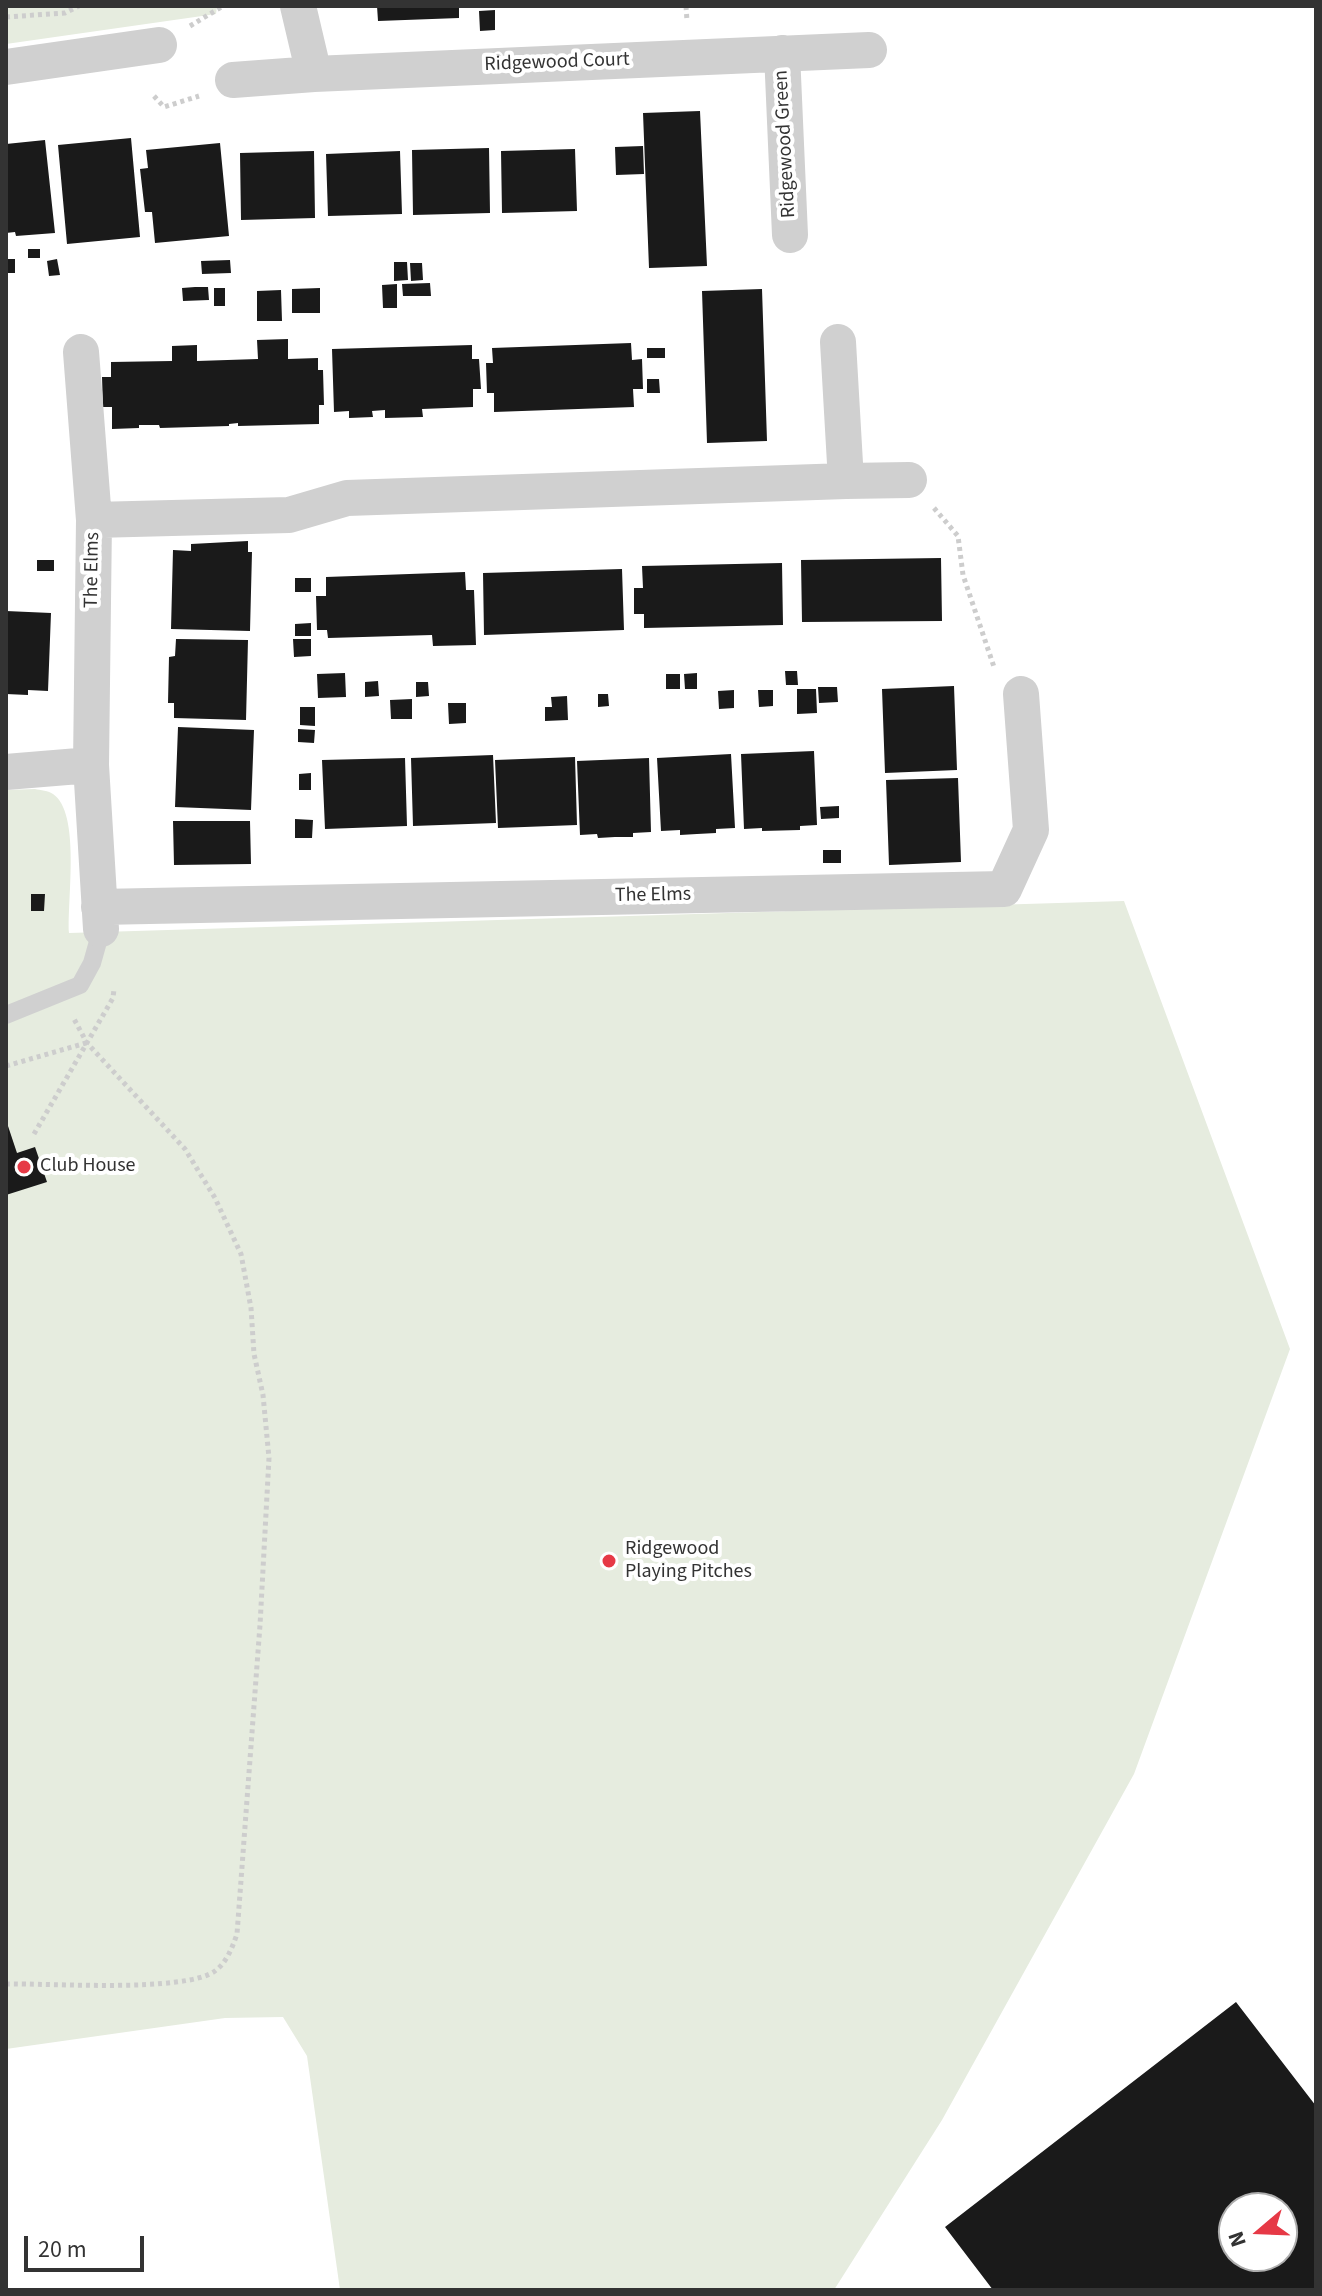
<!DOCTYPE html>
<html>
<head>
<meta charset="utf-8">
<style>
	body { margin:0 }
	#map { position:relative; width:1322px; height:2296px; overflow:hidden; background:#fff; font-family:"Source Sans 3",sans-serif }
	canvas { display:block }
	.frame { position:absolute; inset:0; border:8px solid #333; pointer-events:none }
	.north { position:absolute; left:1218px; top:2192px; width:80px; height:80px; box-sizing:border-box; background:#fff; border:2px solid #adadad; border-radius:50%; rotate:251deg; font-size:22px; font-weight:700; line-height:32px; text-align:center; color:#333 }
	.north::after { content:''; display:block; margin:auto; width:28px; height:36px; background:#e63946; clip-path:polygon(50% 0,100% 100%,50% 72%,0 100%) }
	.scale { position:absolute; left:24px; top:2236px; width:120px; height:36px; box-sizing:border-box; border:4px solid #333; border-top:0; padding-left:10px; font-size:24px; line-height:28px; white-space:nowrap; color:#333; -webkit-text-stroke:6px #fff; paint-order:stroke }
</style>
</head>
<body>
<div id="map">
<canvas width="1322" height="2296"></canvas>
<div class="frame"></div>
<div class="north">N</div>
<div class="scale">20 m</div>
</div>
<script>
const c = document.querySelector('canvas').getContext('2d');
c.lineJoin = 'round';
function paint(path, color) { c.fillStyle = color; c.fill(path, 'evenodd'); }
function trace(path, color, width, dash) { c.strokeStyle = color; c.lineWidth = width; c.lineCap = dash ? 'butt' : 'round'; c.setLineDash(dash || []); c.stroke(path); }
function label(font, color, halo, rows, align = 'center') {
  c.font = font + ' "Source Sans 3",sans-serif'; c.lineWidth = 8; c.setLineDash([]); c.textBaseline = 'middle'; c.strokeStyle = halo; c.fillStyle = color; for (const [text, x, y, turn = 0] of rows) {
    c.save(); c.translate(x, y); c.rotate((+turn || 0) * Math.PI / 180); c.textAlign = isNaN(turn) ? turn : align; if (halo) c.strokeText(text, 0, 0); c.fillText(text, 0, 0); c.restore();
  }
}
paint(new Path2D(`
	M6,6H217L216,14L6,44Z
	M35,789C40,790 49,791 53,794C81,813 67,900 69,933L1124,901L1290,1349L1134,1774L942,2120L834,2290H340L307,2056L283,2017L225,2018L6,2049V790Z`), '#e6ecdf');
paint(new Path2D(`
	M377,6H459V18L378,21Z
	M495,10V30L480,31L479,11Z
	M700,111L707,266L649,268L643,113Z
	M131,138L140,237L67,244L58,145Z
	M45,140L55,233L16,236L15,232L6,233V144Z
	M220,143L229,236L155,243L152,212H145L140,169L148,168L146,150Z
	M643,146L644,174L616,175L615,147Z
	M489,148L490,213L413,215L412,150Z
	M575,149L577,211L502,213L501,151Z
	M314,151L315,218L241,220L240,153Z
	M400,151L402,214L328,216L326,154Z
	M28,249H40V258H28Z
	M6,259H15V273H6Z
	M57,259L60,275L49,276L47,261Z
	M230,260L231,273L202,274L201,261Z
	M394,262H407L408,280L394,281Z
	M410,263H422L423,280L411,281Z
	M430,283L431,296H403L402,284Z
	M397,284V308H383L382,285Z
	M195,287H208L209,300L183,301L182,288Z
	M214,288H225V306H214Z
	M320,288V313H292V289Z
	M762,289L767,441L707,443L702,291Z
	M281,290L282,321H257V291Z
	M288,339V359L318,358V370H323L324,405H319V424L238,426V423L229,424V426L160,428L159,425H139V428L112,429V407H103L102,377H111V362L172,361V346L197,345V361L258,359L257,340Z
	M631,343L632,360L642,359L643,389H633L634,407L494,412V393H487L486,363H493L492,348Z
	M472,345V359H479L481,389H473V407L422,409L423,417L385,418V410L372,411L373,417L349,418V411L334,412L332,349Z
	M647,348H665V358H647Z
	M647,379H659L660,393H647Z
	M248,541V552H252L250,631L171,629L173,550L191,551V544Z
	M941,558L942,621L802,622L801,560Z
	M37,560H54V571H37Z
	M782,563L783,625L644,628V614H634V588H643L642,566Z
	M622,569L624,630L484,635L483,573Z
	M465,572L466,590H474L476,645L433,646L432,635L328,638L327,630H317L316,596H326V577Z
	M295,578H311V592H295Z
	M6,611L51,613L48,691L28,690V695L6,694Z
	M311,623V636H295V624Z
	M176,639L248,640L246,720L174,718V703H168L169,657L175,656Z
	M293,639H311V656L294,657Z
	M785,671H797L798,685H786Z
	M345,673L346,697L318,698L317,674Z
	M697,673V689H685L684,674Z
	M666,674H680V689H666Z
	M378,681L379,696L365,697V682Z
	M416,682H428L429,696L416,697Z
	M954,686L957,770L885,773L882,689Z
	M818,687H837L838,702L819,703Z
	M797,689H816L817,713L797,714Z
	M734,690V708L719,709L718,691Z
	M758,690H773V706L759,707Z
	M598,694H608L609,706L598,707Z
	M567,696L568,720L545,721V707H552L551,697Z
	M412,699V719H391L390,700Z
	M448,703H466V723L449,724Z
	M300,707H315V726L300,725Z
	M178,727L254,730L251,810L175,807Z
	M298,729L315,730L314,743L298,742Z
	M814,751L817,825L800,826V830L762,831V828L744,829L741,754Z
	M731,754L735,828L716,829V833L697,834L680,835V830L661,831L657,758Z
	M493,755L496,823L413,826L411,758Z
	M575,757L577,825L498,828L495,760Z
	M405,758L407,826L325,829L322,760Z
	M649,758L651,832L633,833V837H615L598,838L597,834L580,835L577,761Z
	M311,773V790H299V774Z
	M958,778L961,862L889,865L886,780Z
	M839,806V818L821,819L820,807Z
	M295,819L313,820L312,838H295Z
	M173,821H250L251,864L174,865Z
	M823,850H841V863H823Z
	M31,894H45L44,911H31Z
	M6,1120L17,1153L35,1147L47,1182L6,1195Z
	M1236,2002L1316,2106V2290H993L945,2227ZM1234,2208H1282V2256H1234Z`), '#1a1a1a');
trace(new Path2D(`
	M686,6L687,21
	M6,17L65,13L79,6
	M190,26L223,6
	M154,96L164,107L199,96
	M934,508L958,536L963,575L994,667
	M6,1066L86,1043
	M34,1134L113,998L114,989
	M6,1984C50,1983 184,1993 215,1971C227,1962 232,1948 237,1934L260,1625L269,1458L263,1395L254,1354L251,1308L241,1254L215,1198L185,1149L87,1043L74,1019`), '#cdcdcd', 5, [4, 4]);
trace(new Path2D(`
	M6,1015L80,985L92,963L101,931`), '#d0d0d0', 18);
trace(new Path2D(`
	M298,6L314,74L869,50
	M782,53L790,235
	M6,67L159,45
	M233,80L314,74
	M81,352L94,520L91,765
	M846,481L909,480
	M94,520L289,515L347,498L846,481L838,342
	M6,772L91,765L101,929
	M99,907L1004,889L1031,830L1021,694`), '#d0d0d0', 36);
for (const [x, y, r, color] of [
	[24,1167,8,"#e63946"],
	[609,1561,8,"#e63946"]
]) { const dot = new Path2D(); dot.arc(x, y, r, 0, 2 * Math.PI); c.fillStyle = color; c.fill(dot); trace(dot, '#fff', 3); }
label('20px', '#333', '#fff', [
	["Ridgewood Court",557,63,-2],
	["Ridgewood Green",786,144,-93],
	["The Elms",93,570,-89],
	["The Elms",653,896,-1]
]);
label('20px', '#333', '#fff', [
	["Club House",40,1167],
	["Ridgewood",625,1550],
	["Playing Pitches",625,1573]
], 'left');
</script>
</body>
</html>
